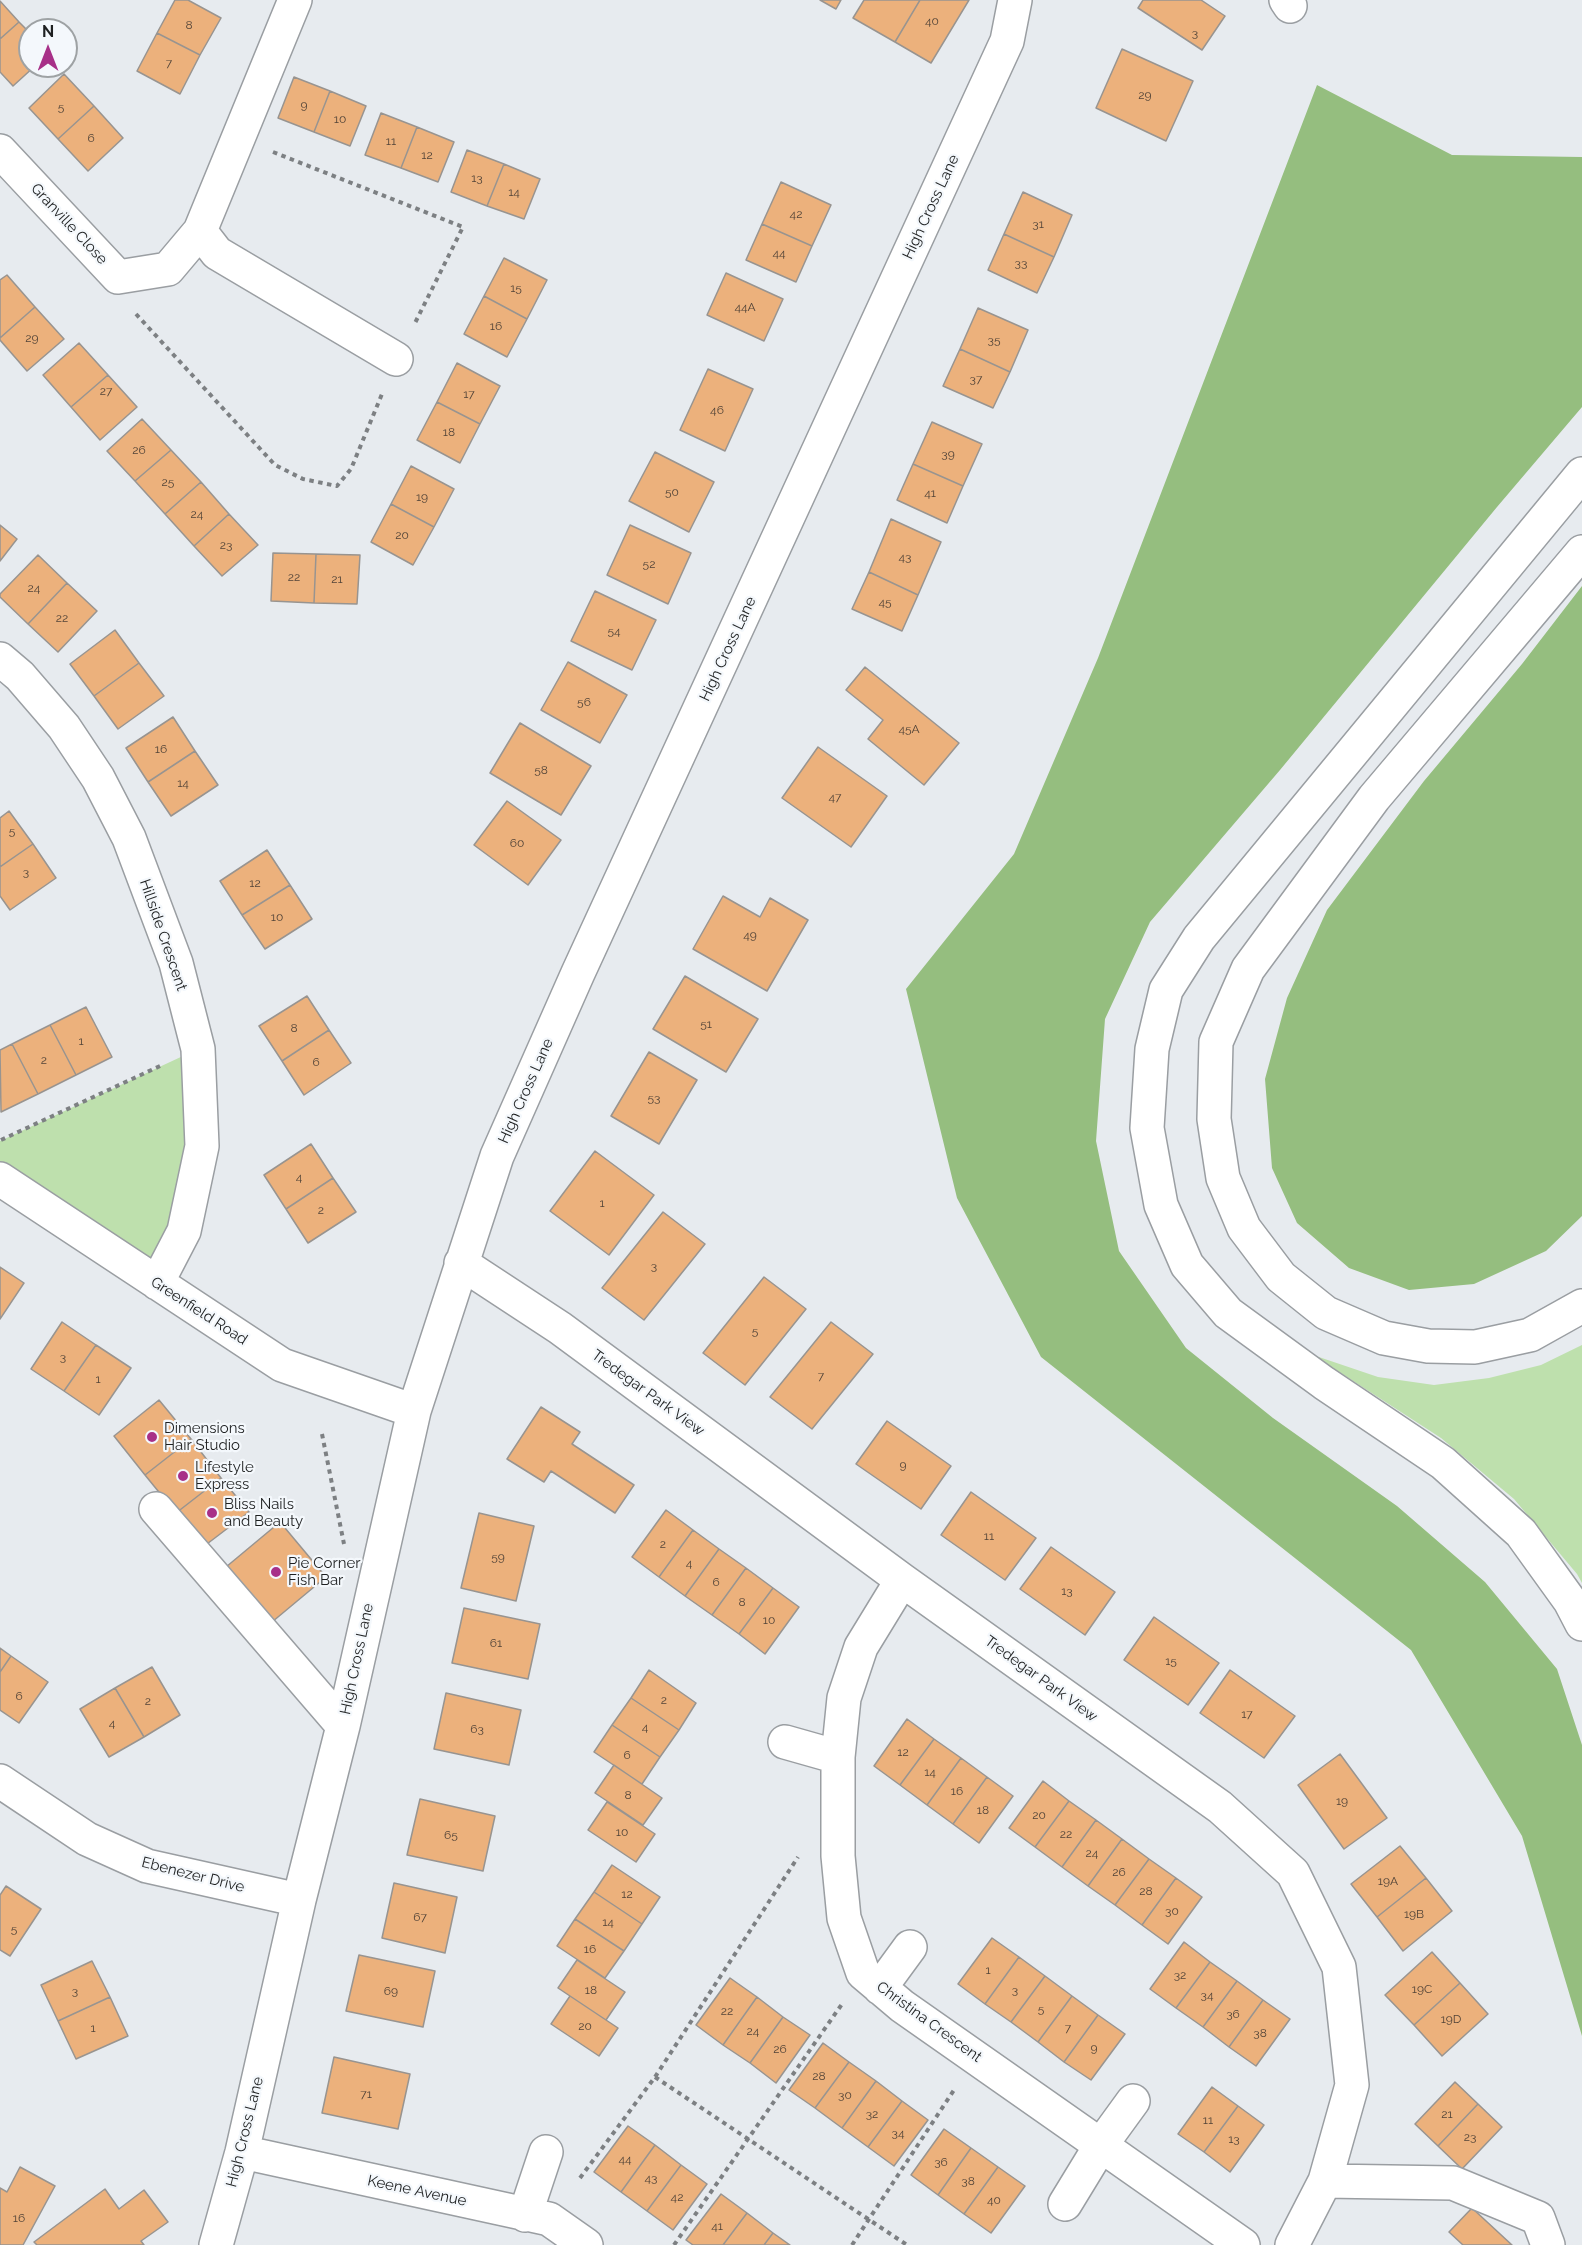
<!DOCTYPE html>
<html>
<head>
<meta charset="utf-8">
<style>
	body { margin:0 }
	#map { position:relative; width:1582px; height:2245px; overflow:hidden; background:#e7ebef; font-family:Raleway,sans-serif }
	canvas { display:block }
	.north { position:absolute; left:18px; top:18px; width:60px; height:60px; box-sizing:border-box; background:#f4f8fc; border:2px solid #9ea2a4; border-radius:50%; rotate:0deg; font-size:16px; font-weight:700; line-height:24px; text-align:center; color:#1e2021 }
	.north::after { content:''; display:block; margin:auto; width:21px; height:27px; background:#a73088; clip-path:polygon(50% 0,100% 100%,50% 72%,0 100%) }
</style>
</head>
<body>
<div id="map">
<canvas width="1582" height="2245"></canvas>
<div class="north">N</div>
</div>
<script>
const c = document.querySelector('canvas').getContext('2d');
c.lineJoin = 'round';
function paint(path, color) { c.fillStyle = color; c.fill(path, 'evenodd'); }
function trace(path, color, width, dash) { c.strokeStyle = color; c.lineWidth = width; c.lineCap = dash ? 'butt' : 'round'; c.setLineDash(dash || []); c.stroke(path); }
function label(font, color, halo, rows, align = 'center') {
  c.font = font + ' Raleway,sans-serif'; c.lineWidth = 4.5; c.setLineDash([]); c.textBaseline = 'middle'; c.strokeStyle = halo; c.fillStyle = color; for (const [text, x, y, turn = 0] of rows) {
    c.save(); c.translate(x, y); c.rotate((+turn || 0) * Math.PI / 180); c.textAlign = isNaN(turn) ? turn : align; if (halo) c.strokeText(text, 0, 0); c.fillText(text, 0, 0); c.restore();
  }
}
paint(new Path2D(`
	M198,1049L202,1146L157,1283L0,1179V1141Z
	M1582,1345V1583L1577,1574L1514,1499L1441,1438L1313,1355L1378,1377L1434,1385L1489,1378L1541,1365Z`), '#bee0ad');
paint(new Path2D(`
	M1317,85L1452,155L1582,157V407L1497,507L1280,770L1150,922L1105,1019L1096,1141L1119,1251L1186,1348L1273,1418L1397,1506L1485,1582L1557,1669L1582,1745V2036L1522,1836L1411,1650L1041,1357L957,1198L906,989L1014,854L1098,658Z
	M1582,586V1216L1546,1251L1474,1284L1409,1290L1349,1268L1297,1223L1272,1168L1265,1079L1287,998L1327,910L1424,781L1522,664Z`), '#95be7f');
const building = new Path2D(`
	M175,0H188L221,18L200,55L157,33Z
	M820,0H841L836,9Z
	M864,0H920L895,42L853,18Z
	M920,0H969L931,63L895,42Z
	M1143,0H1201L1225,16L1202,50L1138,8Z
	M0,1L19,22L0,39Z
	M19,22L30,33V66H35L13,86L0,72V39Z
	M157,33L200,55L180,94L137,71Z
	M1122,49L1193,81L1166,141L1096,108Z
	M64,74L94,106L58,139L29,108Z
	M294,77L330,91L314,132L278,118Z
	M330,91L366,106L350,146L314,132Z
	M94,106L123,138L88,171L58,139Z
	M381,113L417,127L401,168L365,155Z
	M417,127L454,142L438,182L401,168Z
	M467,150L504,164L487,206L451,192Z
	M504,164L540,179L524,219L487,206Z
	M781,182L831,205L812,246L762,224Z
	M1023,192L1072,215L1054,257L1004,234Z
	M762,224L812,246L796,282L746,260Z
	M1004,234L1054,257L1037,293L988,270Z
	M504,258L547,280L527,319L484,296Z
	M726,273L783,299L764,341L707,315Z
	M7,275L35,307L0,338V280Z
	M484,296L527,319L507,357L464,334Z
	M35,307L64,339L27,371L0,340V338Z
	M978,308L1028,330L1010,372L960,349Z
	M79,343L108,375L71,407L43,375Z
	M960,349L1010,372L993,408L943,386Z
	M457,363L500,386L480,424L437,402Z
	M708,369L753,389L725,451L680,430Z
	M108,375L137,407L100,440L71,407Z
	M437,402L480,424L460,463L417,440Z
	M142,419L171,450L135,481L107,451Z
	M932,422L982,444L963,486L913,464Z
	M171,450L201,482L165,514L135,481Z
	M655,452L714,482L689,532L629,501Z
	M913,464L963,486L947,523L897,500Z
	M411,466L454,489L434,527L391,504Z
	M201,482L229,514L194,546L165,514Z
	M391,504L434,527L413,565L371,542Z
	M229,514L258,545L222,576L194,546Z
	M891,519L941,542L918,595L869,572Z
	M0,525L17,539L0,561Z
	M630,525L691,553L668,604L607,575Z
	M273,553L316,554L314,603L271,601Z
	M316,554L360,555L357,604L314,603Z
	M38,555L67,583L28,624L0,597V594Z
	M869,572L918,595L902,631L852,609Z
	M67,583L97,611L58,652L28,624Z
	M595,591L656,620L632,670L571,641Z
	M115,630L139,663L94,696L70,664Z
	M568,662L627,695L600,743L541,710Z
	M139,663L164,696L118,729L94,696Z
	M865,667L959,743L924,785L868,739L883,720L846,690Z
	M173,717L195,751L148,782L126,748Z
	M520,723L591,766L561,815L490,773Z
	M818,747L887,796L851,847L782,798Z
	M195,751L218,785L171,816L148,782Z
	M507,801L561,840L528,885L474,845Z
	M9,811L33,844L0,867V818Z
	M33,844L56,878L10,910L0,896V867Z
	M267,850L290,885L242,915L220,881Z
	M290,885L312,919L265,949L242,915Z
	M723,896L760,917L770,898L808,920L767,991L693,949Z
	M685,976L758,1019L726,1072L653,1029Z
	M307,996L329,1030L282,1061L259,1026Z
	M86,1007L112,1057L76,1075L50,1025Z
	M50,1025L76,1075L38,1094L12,1044Z
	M329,1030L351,1063L304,1095L282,1061Z
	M12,1044L38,1094L1,1112L0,1050Z
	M649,1052L697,1080L659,1144L611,1116Z
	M311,1144L333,1178L286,1209L264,1175Z
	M595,1151L654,1195L609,1255L550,1211Z
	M333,1178L356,1212L308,1243L286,1209Z
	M663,1212L705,1244L644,1320L602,1288Z
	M0,1267L24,1283L0,1319Z
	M764,1277L806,1309L745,1385L703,1353Z
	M62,1322L96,1345L64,1391L31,1369Z
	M831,1322L873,1354L812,1429L770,1397Z
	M96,1345L131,1368L99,1415L64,1391Z
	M159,1400L191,1439L145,1475L114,1436Z
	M541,1407L580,1432L572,1444L634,1485L615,1513L551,1471L544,1482L507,1459Z
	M887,1421L951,1466L921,1509L856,1464Z
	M191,1439L221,1478L176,1513L145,1475Z
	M221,1478L249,1512L203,1547L176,1513Z
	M971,1492L1036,1538L1005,1580L941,1535Z
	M666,1510L693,1530L659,1577L632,1557Z
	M479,1513L534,1526L516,1601L461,1588Z
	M280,1522L326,1577L272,1622L226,1567Z
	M693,1530L719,1549L685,1596L659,1577Z
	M1051,1547L1115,1592L1085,1635L1020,1589Z
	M719,1549L746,1568L712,1615L685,1596Z
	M746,1568L773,1588L739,1634L712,1615Z
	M773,1588L799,1607L765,1654L739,1634Z
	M464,1608L540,1624L528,1679L452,1663Z
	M1154,1617L1219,1663L1188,1705L1124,1660Z
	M0,1648L11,1656L0,1672Z
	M11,1656L48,1682L19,1723L0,1710V1672Z
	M152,1667L180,1715L144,1737L115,1688Z
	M649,1670L696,1703L679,1730L631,1698Z
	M1230,1670L1295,1716L1264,1758L1200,1713Z
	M115,1688L144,1737L109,1757L80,1709Z
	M446,1693L521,1710L509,1765L434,1749Z
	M631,1698L679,1730L660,1757L612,1725Z
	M907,1719L934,1739L900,1785L874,1766Z
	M612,1725L660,1757L642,1784L594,1752Z
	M934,1739L961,1758L927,1805L900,1785Z
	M1340,1754L1387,1818L1344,1849L1298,1785Z
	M961,1758L987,1777L953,1824L927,1805Z
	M614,1765L662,1798L643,1825L595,1793Z
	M987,1777L1013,1796L979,1843L953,1824Z
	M1043,1781L1069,1801L1035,1847L1009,1828Z
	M420,1799L495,1816L483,1871L407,1855Z
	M1069,1801L1096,1820L1062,1867L1035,1847Z
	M607,1802L655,1834L636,1862L588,1830Z
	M1096,1820L1122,1839L1088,1886L1062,1867Z
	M1122,1839L1149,1859L1115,1905L1088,1886Z
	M1400,1846L1426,1878L1377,1917L1351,1884Z
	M1149,1859L1176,1878L1142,1925L1115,1905Z
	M612,1865L660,1897L642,1924L594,1892Z
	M1176,1878L1202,1897L1168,1944L1142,1925Z
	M1426,1878L1452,1911L1403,1951L1377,1917Z
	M394,1883L457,1897L445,1953L382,1938Z
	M6,1886L41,1909L10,1956L0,1950V1895Z
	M594,1892L642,1924L624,1951L575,1919Z
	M575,1919L624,1951L605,1978L557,1946Z
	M992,1938L1019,1957L985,2004L958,1984Z
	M1184,1942L1210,1962L1176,2008L1150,1989Z
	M1432,1952L1460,1983L1414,2025L1385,1995Z
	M359,1955L435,1971L423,2027L346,2011Z
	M1019,1957L1045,1976L1011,2022L985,2004Z
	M577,1960L625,1992L606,2020L558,1988Z
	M92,1961L110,1997L58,2021L41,1985Z
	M1210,1962L1237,1981L1203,2027L1176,2008Z
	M1045,1976L1072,1996L1038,2042L1011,2022Z
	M730,1978L757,1997L723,2045L696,2025Z
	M1237,1981L1263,2000L1229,2047L1203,2027Z
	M1460,1983L1488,2014L1442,2056L1414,2025Z
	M570,1996L618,2028L599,2056L551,2024Z
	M1072,1996L1098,2015L1064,2062L1038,2042Z
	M110,1997L128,2036L76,2059L58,2021Z
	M757,1997L783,2017L750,2063L723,2045Z
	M1263,2000L1290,2019L1256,2066L1229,2047Z
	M1098,2015L1125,2034L1091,2080L1064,2062Z
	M783,2017L810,2035L776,2083L750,2063Z
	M823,2043L849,2062L815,2108L789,2090Z
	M334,2057L410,2074L398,2129L322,2113Z
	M849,2062L876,2081L842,2128L815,2108Z
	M876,2081L902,2101L868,2147L842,2128Z
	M1455,2082L1478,2104L1438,2146L1415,2124Z
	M1212,2087L1238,2106L1204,2152L1178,2134Z
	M902,2101L928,2120L894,2166L868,2147Z
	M1478,2104L1502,2127L1462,2169L1438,2146Z
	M1238,2106L1264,2125L1230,2172L1204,2152Z
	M628,2126L655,2145L621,2192L594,2172Z
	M944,2129L971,2148L938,2195L911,2175Z
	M655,2145L681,2165L647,2211L621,2192Z
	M971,2148L998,2167L964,2214L938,2195Z
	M681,2165L707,2184L673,2230L647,2211Z
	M20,2167L55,2186L23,2245H0V2188L7,2192Z
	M998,2167L1025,2186L991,2233L964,2214Z
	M105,2189L119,2209L144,2190L168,2222L141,2241L144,2245H37L34,2242Z
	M721,2194L747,2213L723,2245H693L686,2240Z
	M1472,2208L1512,2245H1463L1449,2232Z
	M747,2213L773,2233L764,2245H723Z
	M773,2233L790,2245H764Z`);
paint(building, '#ecb17c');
trace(building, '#989490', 1.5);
const minor = new Path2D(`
	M1286,0L1290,6
	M0,151L118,277L168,269L200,231L295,0
	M200,231L217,253L396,359
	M0,659L20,676L64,727L98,778L129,838L176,963L198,1049L202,1146L184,1231L157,1283
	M0,1179L282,1365L414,1411
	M461,1263L560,1328L902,1580L1220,1807L1293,1873L1339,1967L1352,2085L1325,2181L1292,2245
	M156,1509L343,1726
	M902,1580L861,1647L844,1698L838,1757V1856L844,1918L863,1973L902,2006L1243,2245
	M785,1742L838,1757
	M0,1781L87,1839L147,1866L299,1900
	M880,1988L910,1947
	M242,2152L549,2219L586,2245
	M1325,2181L1453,2183L1538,2218L1548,2245
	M1065,2204L1101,2145L1133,2101
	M525,2215L546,2152
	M216,2245L242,2152L299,1900L343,1726L414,1411L497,1156L578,973L1007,41L1015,0`);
const highway = new Path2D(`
	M1582,474L1199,938L1166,990L1152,1049L1147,1128L1161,1205L1187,1265L1228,1313L1324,1383L1443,1463L1521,1533L1570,1601L1582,1624
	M1582,552L1374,798L1248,969L1216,1042L1214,1119L1223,1178L1244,1228L1281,1277L1326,1313L1384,1338L1428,1346L1475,1347L1530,1335L1582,1306`);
trace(minor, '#9a9ea2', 36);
trace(highway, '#9a9ea2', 36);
trace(new Path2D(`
	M273,152L463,227L414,325
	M136,314L275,465L303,479L337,486L351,469L382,394
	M1,1140L160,1066
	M322,1434L344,1544
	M655,2077L907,2245
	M580,2178L655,2077L798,1857
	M674,2245L842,2004
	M852,2245L954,2090`), '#7d8083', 4, [4.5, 4.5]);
trace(minor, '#fff', 33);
trace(highway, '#fff', 33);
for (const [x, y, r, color] of [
	[152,1437,6,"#a73088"],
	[183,1476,6,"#a73088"],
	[212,1513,6,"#a73088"],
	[276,1572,6,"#a73088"]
]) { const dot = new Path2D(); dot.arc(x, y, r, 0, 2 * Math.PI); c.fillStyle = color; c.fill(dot); trace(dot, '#f4f8fc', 2); }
label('12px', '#524438', null, [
	["40",932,21],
	["8",189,25],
	["3",1195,33],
	["7",169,63],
	["29",1145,95],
	["9",304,105],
	["5",61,107],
	["10",340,119],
	["6",91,138],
	["11",391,141],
	["12",427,155],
	["13",477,178],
	["14",514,192],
	["42",796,214],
	["31",1038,224],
	["44",779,253],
	["33",1021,263],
	["15",516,288],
	["44A",745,307],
	["16",496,326],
	["29",32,338],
	["35",994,340],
	["37",976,379],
	["27",106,391],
	["17",469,394],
	["46",717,410],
	["18",449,432],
	["26",139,450],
	["39",948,454],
	["25",168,482],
	["50",672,492],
	["41",930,493],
	["19",422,497],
	["24",197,514],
	["20",402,535],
	["23",226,545],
	["43",905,557],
	["52",649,564],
	["22",294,577],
	["21",337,579],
	["24",34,588],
	["45",885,602],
	["22",62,618],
	["54",614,631],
	["56",584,702],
	["45A",909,729],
	["16",161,749],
	["58",541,770],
	["14",183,783],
	["47",835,797],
	["5",12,831],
	["60",517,843],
	["3",26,872],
	["12",255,883],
	["10",277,917],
	["49",750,935],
	["51",706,1024],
	["8",294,1028],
	["1",81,1041],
	["2",44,1060],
	["6",316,1062],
	["53",654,1098],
	["4",299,1177],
	["1",602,1203],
	["2",321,1210],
	["3",654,1266],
	["5",755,1331],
	["3",63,1357],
	["7",821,1376],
	["1",98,1379],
	["9",903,1465],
	["11",989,1536],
	["2",663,1544],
	["59",498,1557],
	["4",689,1563],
	["6",716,1582],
	["13",1067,1591],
	["8",742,1602],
	["10",769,1620],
	["61",496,1643],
	["15",1171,1661],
	["6",19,1696],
	["2",664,1700],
	["2",148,1701],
	["17",1247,1714],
	["4",112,1723],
	["4",645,1727],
	["63",477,1729],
	["12",903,1752],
	["6",627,1755],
	["14",930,1772],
	["16",957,1791],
	["8",628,1795],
	["19",1342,1801],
	["18",983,1810],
	["20",1039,1815],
	["10",622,1832],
	["22",1066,1834],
	["65",451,1835],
	["24",1092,1853],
	["26",1119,1872],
	["19A",1388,1881],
	["28",1146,1891],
	["12",627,1894],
	["30",1172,1911],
	["19B",1414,1914],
	["67",420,1917],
	["14",608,1922],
	["5",14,1929],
	["16",590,1949],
	["1",988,1970],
	["32",1180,1975],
	["19C",1422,1989],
	["18",591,1990],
	["3",1015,1990],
	["3",75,1991],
	["69",391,1991],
	["34",1207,1995],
	["5",1041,2009],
	["22",727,2011],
	["36",1233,2014],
	["19D",1451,2019],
	["20",585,2026],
	["1",93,2028],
	["7",1068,2028],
	["24",753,2031],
	["38",1260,2033],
	["9",1094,2048],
	["26",780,2049],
	["28",819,2076],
	["71",366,2094],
	["30",845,2095],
	["32",872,2114],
	["21",1447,2114],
	["11",1208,2120],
	["34",898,2133],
	["23",1470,2137],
	["13",1234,2139],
	["44",625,2159],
	["36",941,2162],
	["43",651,2178],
	["38",968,2181],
	["42",677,2197],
	["40",994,2200],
	["16",19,2218],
	["41",717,2226]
]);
label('15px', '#1e2021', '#f4f8fc', [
	["High Cross Lane",931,207,-65],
	["Granville Close",69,224,47],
	["High Cross Lane",728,649,-65],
	["Hillside Crescent",163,935,71],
	["High Cross Lane",526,1091,-66],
	["Greenfield Road",199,1311,33],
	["Tredegar Park View",648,1393,36],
	["High Cross Lane",357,1659,-78],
	["Tredegar Park View",1041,1679,36],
	["Ebenezer Drive",193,1875,14],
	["Christina Crescent",929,2022,36],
	["High Cross Lane",245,2132,-76],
	["Keene Avenue",417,2191,12]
]);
label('15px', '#1e2021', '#f4f8fc', [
	["Dimensions",164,1428],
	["Hair Studio",164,1445],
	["Lifestyle",195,1467],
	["Express",195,1484],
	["Bliss Nails",224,1504],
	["and Beauty",224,1521],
	["Pie Corner",288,1563],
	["Fish Bar",288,1580]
], 'left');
</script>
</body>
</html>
